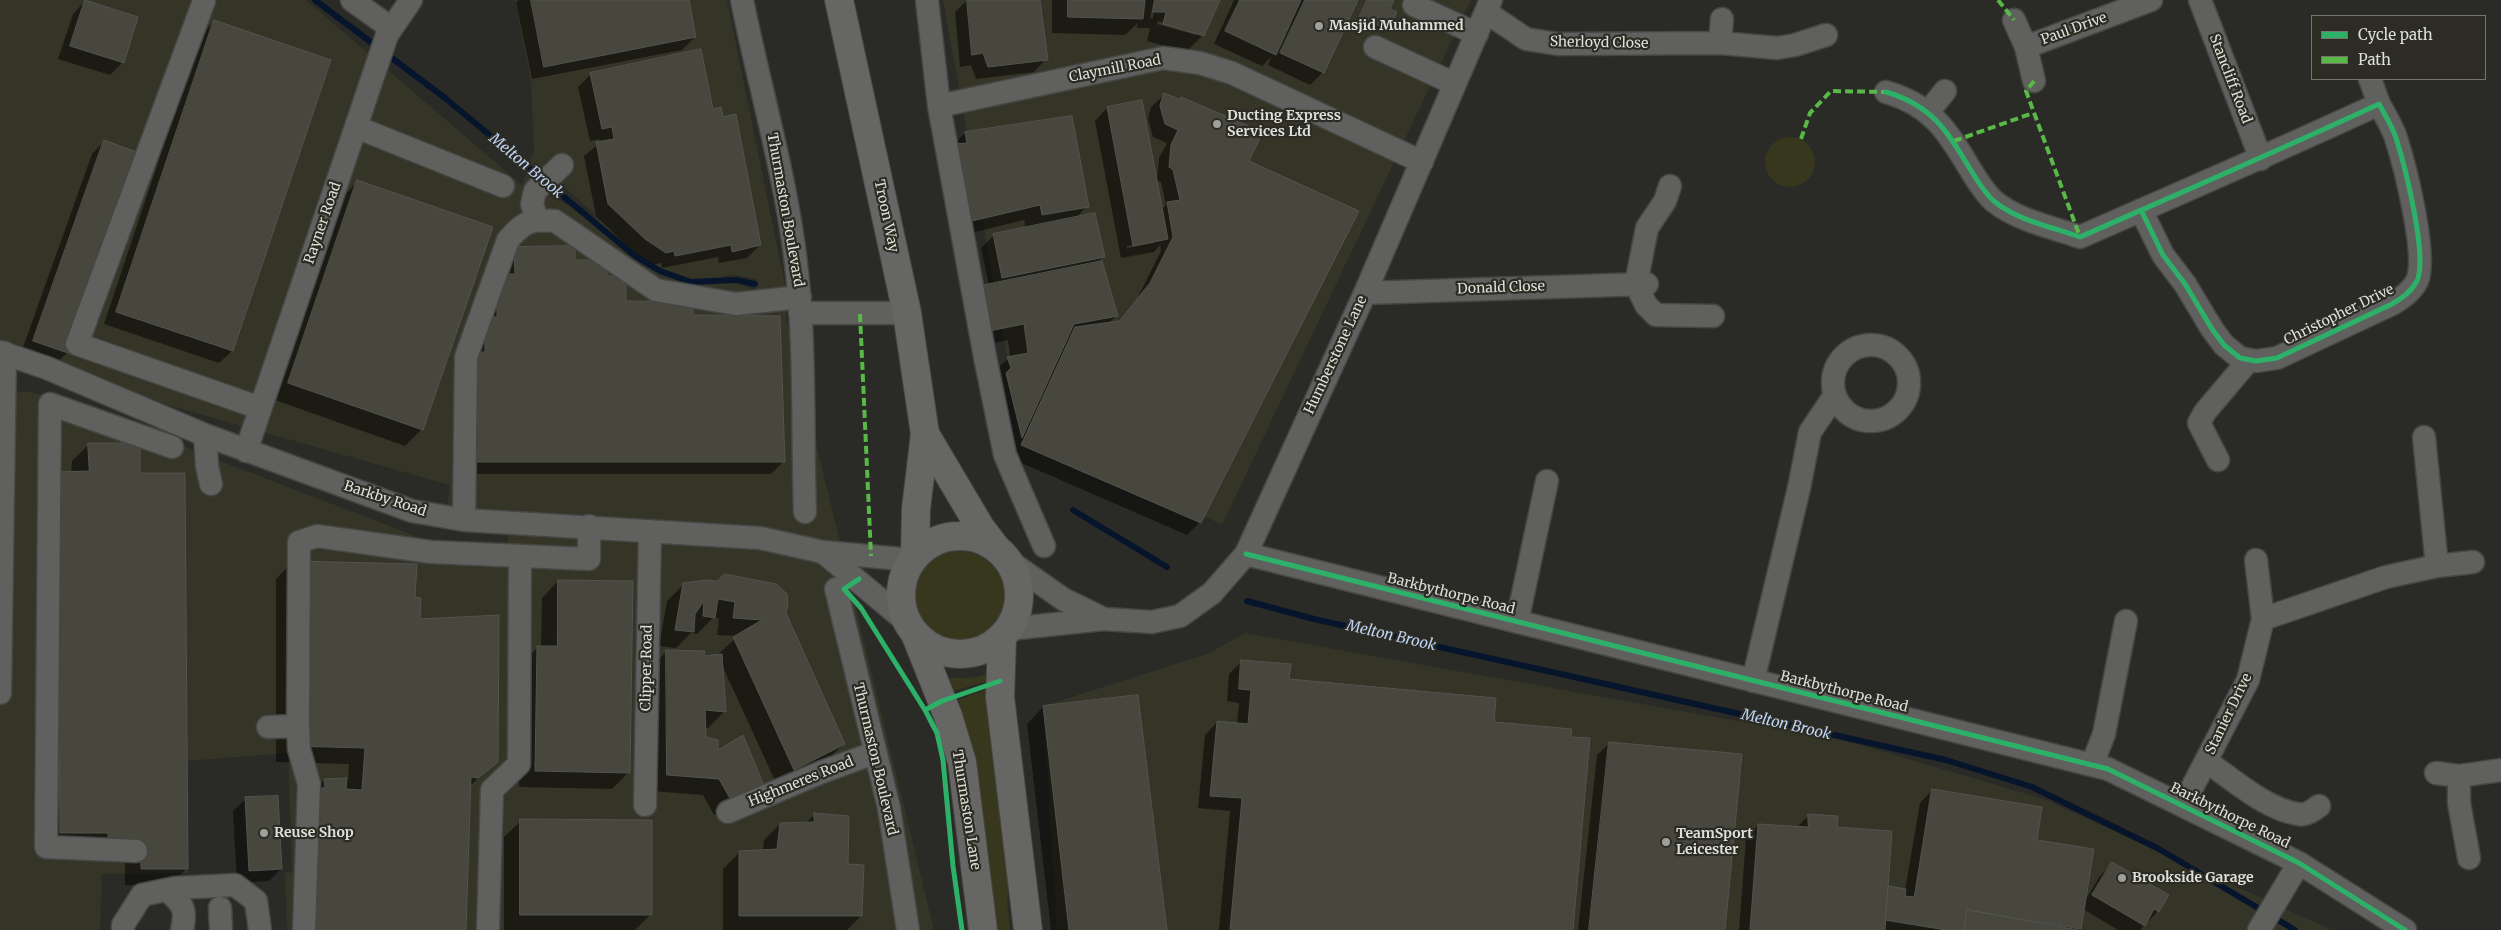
<!DOCTYPE html>
<html>
<head>
<meta charset="utf-8">
<style>
	body { margin:0 }
	#map { position:relative; width:2501px; height:930px; overflow:hidden; background:#2a2a26; font-family:Merriweather,serif }
	canvas { display:block }
	.legend { position:absolute; left:2311px; top:15px; width:175px; height:65px; box-sizing:border-box; background:#2c2c24; border:1px solid #74746d; margin:0; padding:6px 9px; list-style:none; font-size:15px; color:#dfdfda }
	.legend li { display:flex; align-items:center; gap:10px; height:25px }
	.legend b { width:25px; border:1px solid #74746d }
</style>
</head>
<body>
<div id="map">
<canvas width="2501" height="930"></canvas>
<ul class="legend">
<li><b style="height:6px;background:#2db169"></b>Cycle path</li>
<li><b style="height:6px;background:#58b947"></b>Path</li>
</ul>
</div>
<script>
const c = document.querySelector('canvas').getContext('2d');
c.lineJoin = 'round';
function paint(path, color) { c.fillStyle = color; c.fill(path, 'evenodd'); }
function trace(path, color, width, dash) { c.strokeStyle = color; c.lineWidth = width; c.lineCap = dash ? 'butt' : 'round'; c.setLineDash(dash || []); c.stroke(path); }
function label(font, color, halo, rows, align = 'center') {
  c.font = font + ' Merriweather,serif'; c.lineWidth = 4.5; c.setLineDash([]); c.textBaseline = 'middle'; c.strokeStyle = halo; c.fillStyle = color; for (const [text, x, y, turn = 0] of rows) {
    c.save(); c.translate(x, y); c.rotate((+turn || 0) * Math.PI / 180); c.textAlign = isNaN(turn) ? turn : align; if (halo) c.strokeText(text, 0, 0); c.fillText(text, 0, 0); c.restore();
  }
}
paint(new Path2D(`
	M0,0H306L522,185L534,151L531,82L515,0H727L786,290V319L934,930H287L285,873L292,872L288,753L187,761L188,873L102,874L100,930H0V392H31L92,408L154,432L197,452L426,540L508,542L510,513L448,505L449,485L0,357ZM557,181L603,221V222L549,196L546,192ZM734,275L757,279L756,289L753,290L721,276Z
	M943,0H1471L1222,525L1041,434L1015,401Z
	M1245,633L1844,740L2044,799L2332,930H1057L1043,706L1207,654Z`), '#343427');
paint(new Path2D(`
	M1765 162a25 25 0 1 1 50 0a25 25 0 1 1-50 0Z
	M914 596a45 45 0 1 1 90 0a45 45 0 1 1-90 0Z
	M991,672V680L953,691L946,677C963,679 975,679 991,672Z
	M991,688L1011,872L1007,901L1010,930H996L973,748L958,700Z`), '#37371e');
paint(new Path2D(`
	M519,0H688L695,37L682,50L532,79L516,2Z
	M967,0H1039L1046,59L1034,72L976,79L971,65L960,67L955,12Z
	M1052,0H1154L1150,18H1153L1156,0H1218L1203,35L1186,52L1147,41L1150,28H1137L1138,23L1125,35L1052,33ZM1158,21L1196,32V35L1157,24Z
	M1234,0H1356L1323,72L1310,85L1268,65L1272,56L1262,66L1214,44Z
	M1366,0H1392L1388,9L1396,13L1384,33L1356,21Z
	M85,1L137,18L122,63L110,75L58,59L73,14Z
	M214,22L330,61L232,351L219,363L104,324L201,34Z
	M591,74L712,111L722,118L760,245L747,258L719,263L718,257L662,268L661,263L652,265L632,251L596,216L584,156L600,143L599,139L590,141L578,87Z
	M1164,95L1248,161L1200,522L1187,535L1010,458L1016,442L1005,453L991,374L1010,357L1008,340L972,347L964,304L980,287L989,285L981,248L993,236L1026,229L1024,220L955,237L938,161L965,133L1087,206L1075,219L1103,257L1097,263L1116,316L1109,323L1117,322L1138,297L1161,251L1160,245L1154,252L1121,258L1095,121L1107,108L1161,210L1166,205L1161,182L1157,180L1159,158L1167,143L1153,137L1148,119L1151,107ZM1154,241V243L1127,248V246Z
	M104,141L67,353L54,365L21,353L92,154Z
	M357,182L422,429L405,446L272,399L341,199Z
	M515,248L573,262L606,277L625,302L691,316L784,461L771,474H460V366Z
	M89,444L187,868L170,885H125V861H92L91,849H44L72,461Z
	M292,562L414,598L419,620L496,761L469,787L465,930L315,789L324,780L348,779L349,764L276,762V579Z
	M558,581L629,772L612,789L519,787L521,664L538,647H541L542,598Z
	M684,584L784,613L844,744L827,760L777,785L722,665L725,711L708,728L704,727L705,738L717,752L747,804L714,815L703,795L651,791L650,668L666,652L703,658L717,655L738,636L717,635L719,619L714,617L697,634L691,633L676,648L659,646L667,601Z
	M1242,661L1288,680L1493,723L1571,930H1219L1230,811L1198,808L1205,735L1217,722L1237,724L1239,703L1227,701L1229,674Z
	M1043,707L1166,930H1051L1027,724Z
	M1610,743L1724,930H1578L1597,755Z
	M1932,790L2035,841L2084,902L2100,876L2113,863L2158,911L2140,930H2118L2083,909L2079,930H1739L1746,838L1758,825L1796,828L1809,815L1836,828L1887,887L1905,890L1920,803Z
	M246,799L281,869L269,881L237,883L233,811Z
	M814,815L847,865L861,916L847,930H723V869L740,852L763,851L764,840L780,824L806,823Z
	M521,821L650,915L635,930H504V837Z`), '#0007');
trace(new Path2D(`
	M315,0L445,98L635,256L660,271L691,282L736,280L755,284
	M1073,510L1167,567
	M1247,601L1314,619L1946,760L2032,787L2159,849L2295,930`), '#07152c', 6);
const building = new Path2D(`
	M85,0L138,17L124,63L70,46Z
	M531,0H689L696,37L544,67Z
	M967,0H1040L1048,60L988,67L983,53L972,55Z
	M1068,0H1145L1143,19L1068,17Z
	M1155,0H1220L1204,36L1163,24L1166,12H1153Z
	M1240,0H1301L1276,55L1225,31Z
	M1305,0H1358L1324,73L1280,53Z
	M1367,0H1394L1390,9L1397,12L1389,30L1359,17Z
	M214,20L331,60L233,351L116,312Z
	M701,49L713,109L721,107L723,117L736,114L761,245L732,252L731,245L675,256L674,251L666,253L645,239L608,204L596,142L614,139L612,127L602,129L590,73Z
	M1164,93L1179,99L1181,97L1263,132L1249,161L1359,211L1201,523L1021,445L1075,327L1119,321L1150,283L1173,237L1167,202L1180,200L1173,170L1169,167L1171,145L1178,130L1165,124L1160,106Z
	M1142,100L1168,239L1133,246L1107,107Z
	M1072,116L1089,207L1042,215L1040,205L972,221L954,144L967,143L965,132Z
	M104,140L139,153L68,353L33,341Z
	M357,180L493,227L423,430L288,383Z
	M1095,213L1105,257L1002,278L993,234Z
	M575,246V260H607V276H626V301L693,302V315L780,316L785,462H472V352H485V317H497V289L501,274H515L514,247Z
	M1102,261L1118,316L1074,324L1022,438L1006,373L1011,368L1007,357L1028,353L1024,324L989,331L980,286Z
	M88,443H140V473H185L188,869H141V845H108V833H60L57,472L89,471Z
	M292,561L417,564L415,597L421,598L420,619L499,615L498,762L478,778L471,777L466,930H313L314,788H325L324,779L347,778L346,789L362,790L365,748L292,746Z
	M725,574L776,584L787,594L788,605L786,613L845,744L794,770L733,637L762,620L733,618L735,602L718,599L715,618L703,616L704,601L695,614L694,632L675,630L683,583L706,580L717,581Z
	M558,580L633,581L630,773L535,771L537,646H557Z
	M666,650L705,651L704,656L722,654L726,712L705,710L706,737L718,740V750L743,735L765,788L731,800L719,779L667,775Z
	M1241,660L1291,664L1289,679L1496,698L1494,722L1572,729L1571,737L1590,738L1573,930H1230L1242,798L1210,796L1217,721L1248,724L1251,690L1239,689Z
	M1138,695L1167,930H1069L1043,706Z
	M1609,742L1742,754L1725,930H1589Z
	M1932,789L2042,807L2037,840L2094,849L2081,929L1967,910L1964,930H1946L1885,920L1888,886L1906,889L1905,896L1914,897Z
	M278,796L282,869L249,871L245,797Z
	M814,813L849,816L848,864L864,865L862,916H739V851L777,849L780,823L814,822Z
	M1808,814L1838,816L1837,827L1892,831L1885,930H1750L1758,824L1808,827Z
	M520,819L652,820V915H520Z
	M2112,862L2169,895L2159,912L2154,909L2145,926L2092,895Z
	M1968,910L2078,930H1964Z`);
paint(building, '#47473e');
trace(building, '#53534f', 1);
const minor = new Path2D(`
	M352,0L391,28
	M742,0C759,85 784,169 795,255C806,340 802,427 805,512
	M927,0L939,106L985,357L1005,455L1044,546
	M2200,0L2261,159
	M204,1L77,344L260,408
	M1414,5L1477,34
	M1486,12L1526,39L1557,44L1720,43L1777,48L1795,45L1826,35
	M2014,20L2026,47L2034,81
	M1720,43L1722,19
	M1375,47L1455,84
	M2026,47L2151,0
	M2370,79L2379,104
	M1886,92C1931,105 1947,130 1970,169C1977,180 1985,194 1995,202C2019,221 2052,227 2080,237C2180,193 2280,150 2379,104C2385,115 2392,126 2396,138C2405,166 2428,257 2417,281C2411,292 2402,298 2392,304L2277,358L2256,361L2240,358L2224,345L2212,329L2185,284L2163,255L2141,210
	M939,106L1163,58L1200,63L1232,73L1422,162
	M1928,112L1945,91
	M356,127L503,186
	M1670,186L1665,201L1647,228L1636,284L1646,305L1656,315L1713,316
	M537,220L532,204L535,191L562,165
	M1365,293L1647,284
	M800,313H907
	M1833 383a38 38 0 1 1 76 0a38 38 0 1 1-76 0Z
	M0,352L47,368L205,435L412,511L464,520L760,538L823,552L913,560
	M205,435L207,466L211,484
	M246,451L387,35L411,0
	M2218,460L2199,423L2205,412L2249,360
	M464,520L466,357L508,240C524,221 531,219 555,221L656,290L736,304L800,297
	M823,552L907,622
	M1246,554L2108,769L2299,863L2405,930
	M2256,560L2263,619
	M1009,561L1063,599L1104,619
	M2437,566L2473,562
	M836,589L889,808L908,930
	M1517,622L1547,481
	M1009,629L1104,619L1152,622L1180,616L1212,593L1246,554L1365,293L1491,0
	M1753,681L1799,488L1810,432L1835,395
	M0,693L5,353
	M268,727L298,726
	M2206,761C2231,778 2267,810 2298,814C2306,816 2313,810 2319,806
	M2092,765L2104,734L2126,621
	M2436,773L2459,776L2501,770
	M2459,776V803L2469,858
	M645,805L650,531
	M2183,805L2248,680L2263,619L2386,577L2437,566L2424,437
	M728,812L822,772L874,753
	M136,851L46,847L50,404L172,447
	M167,890C183,904 187,909 182,930
	M220,908L221,930
	M123,930V925L142,895L175,888L235,885L256,901L260,930
	M304,930L309,784L299,749L298,726L299,542L317,536L431,552L589,559V526
	M488,930L492,790L519,764L520,557
	M2259,930L2299,863`);
const highway = new Path2D(`
	M839,0L907,313L925,434L916,509L915,555
	M925,434L980,527L996,548
	M901 595a59 59 0 1 1 118 0a59 59 0 1 1-118 0Z
	M916,636L948,716L962,762L983,930
	M1002,638L1000,697L1028,930`);
trace(minor, '#464644', 25);
trace(highway, '#464644', 30);
trace(minor, '#60605f', 22);
trace(highway, '#666664', 28);
trace(new Path2D(`
	M1998,0L2014,20
	M2034,81L2026,91L2080,237
	M1801,139L1810,113L1831,91L1886,92
	M1954,141L2033,113
	M860,314L871,556`), '#58b947', 4, [8, 4]);
trace(new Path2D(`
	M1886,92C1931,105 1947,130 1970,169C1977,180 1985,194 1995,202C2019,221 2052,227 2080,237C2180,193 2280,150 2379,104C2385,115 2392,126 2396,138C2405,166 2428,257 2417,281C2411,292 2402,298 2392,304L2277,358L2256,361L2240,358L2224,345L2212,329L2185,284L2163,255L2141,210
	M1246,554L2108,769L2299,863L2405,930
	M859,579L844,589L861,608L925,710
	M962,930L953,866L943,760L937,733L925,710L942,701L1000,681`), '#2db169', 5);
for (const [x, y, r, color] of [
	[1319,26,5,"#a0a09b"],
	[1217,124,5,"#a0a09b"],
	[264,833,5,"#a0a09b"],
	[1666,842,5,"#a0a09b"],
	[2122,878,5,"#a0a09b"]
]) { const dot = new Path2D(); dot.arc(x, y, r, 0, 2 * Math.PI); c.fillStyle = color; c.fill(dot); trace(dot, '#2c2c24', 2); }
label('bold 14px', '#dfdfda', '#2c2c24', [
	["Masjid Muhammed",1329,26],
	["Ducting Express",1227,116],
	["Services Ltd",1227,132],
	["Reuse Shop",274,833],
	["TeamSport",1676,834],
	["Leicester",1676,850],
	["Brookside Garage",2132,878]
], 'left');
label('14px', '#dfdfda', '#2c2c24', [
	["Paul Drive",2074,29,-20],
	["Sherloyd Close",1599,43,1],
	["Claymill Road",1115,69,-11],
	["Stancliff Road",2230,79,69],
	["Thurmaston Boulevard",785,210,80],
	["Troon Way",886,216,78],
	["Rayner Road",323,223,-71],
	["Donald Close",1501,288,-2],
	["Christopher Drive",2339,315,-26],
	["Humberstone Lane",1336,355,-65],
	["Barkby Road",385,499,18],
	["Barkbythorpe Road",1451,594,14],
	["Clipper Road",647,668,-89],
	["Barkbythorpe Road",1844,692,14],
	["Stanier Drive",2229,714,-64],
	["Thurmaston Boulevard",875,759,77],
	["Highmeres Road",801,782,-22],
	["Thurmaston Lane",966,810,81],
	["Barkbythorpe Road",2230,816,26]
]);
label('italic 15px', '#bed4f6', '#2c2c24', [
	["Melton Brook",526,166,40],
	["Melton Brook",1391,636,13],
	["Melton Brook",1786,725,13]
]);
</script>
</body>
</html>
